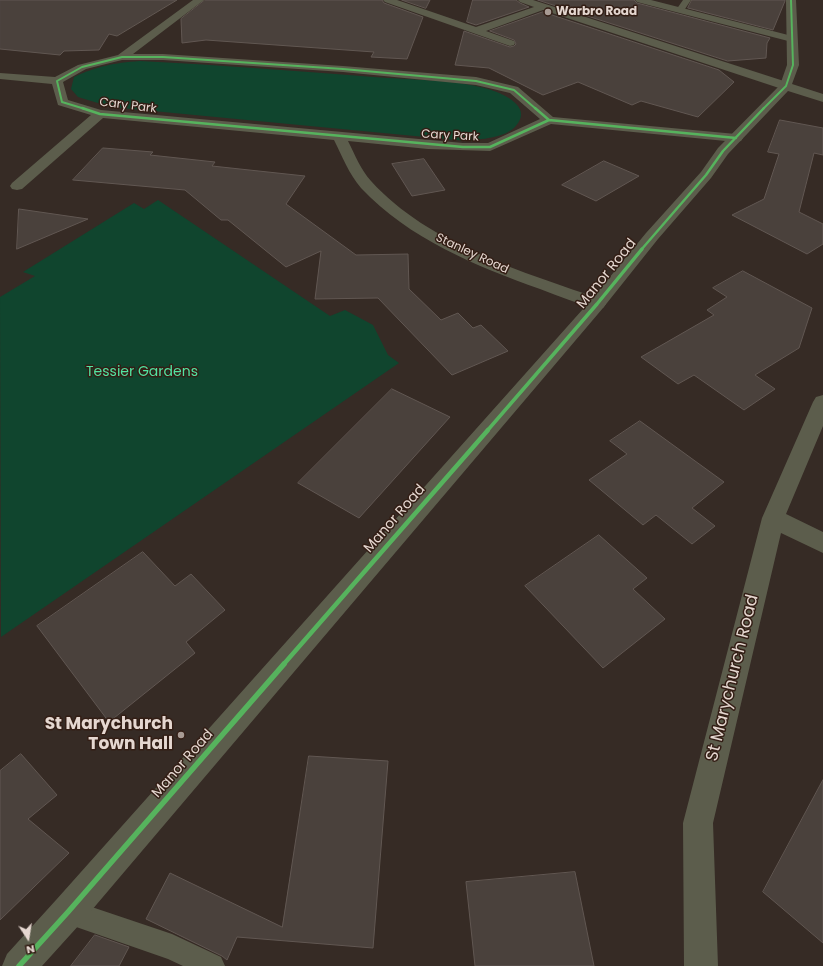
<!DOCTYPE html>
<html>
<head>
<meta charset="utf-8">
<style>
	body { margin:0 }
	#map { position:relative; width:823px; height:966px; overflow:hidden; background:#362b25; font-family:Poppins,sans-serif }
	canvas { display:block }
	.north { position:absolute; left:8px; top:918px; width:40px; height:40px; -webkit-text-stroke:3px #331e15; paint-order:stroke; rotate:168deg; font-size:11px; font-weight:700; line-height:16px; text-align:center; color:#e5d7d0 }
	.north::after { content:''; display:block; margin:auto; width:14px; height:18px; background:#e5d7d0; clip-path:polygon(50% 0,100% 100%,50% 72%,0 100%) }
</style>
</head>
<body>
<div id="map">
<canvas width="823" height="966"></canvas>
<div class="north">N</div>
</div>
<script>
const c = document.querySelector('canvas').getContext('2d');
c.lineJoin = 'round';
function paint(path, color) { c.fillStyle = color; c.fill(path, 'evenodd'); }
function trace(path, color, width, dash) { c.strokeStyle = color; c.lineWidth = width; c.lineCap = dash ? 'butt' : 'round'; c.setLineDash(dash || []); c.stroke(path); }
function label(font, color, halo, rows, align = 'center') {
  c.font = font + ' Poppins,sans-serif'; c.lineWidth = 3; c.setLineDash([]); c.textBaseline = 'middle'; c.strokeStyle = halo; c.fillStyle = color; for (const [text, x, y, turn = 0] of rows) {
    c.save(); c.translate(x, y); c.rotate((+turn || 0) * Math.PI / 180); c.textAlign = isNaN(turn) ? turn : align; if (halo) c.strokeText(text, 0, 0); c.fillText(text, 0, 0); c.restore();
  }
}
paint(new Path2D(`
	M140,61C218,65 296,71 374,77C409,80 454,79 488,89C505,94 535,108 514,128C503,138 481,139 467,141L111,107L78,97L71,89L74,77C98,66 113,63 140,61Z
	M158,200L330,316L345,310L373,325L388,355L399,363L1,637L0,297L35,276L23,272L134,203L144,209Z`), '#10452e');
const building = new Path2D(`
	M0,0H177L117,36L109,34L99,50L64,51L60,55L0,49Z
	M205,0H382L384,3L423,17L407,59L371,57L374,52L206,40L182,43L181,19Z
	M402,0H430L426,8Z
	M473,0H516L520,3L529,7L476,25L467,22Z
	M538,0H634L637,3L770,38L767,43L766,58L728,61Z
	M692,0H785V1L773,30L688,8Z
	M543,12L719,70L734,82L698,117L641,101L632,105L578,82L543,95L489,68L455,65L464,31L510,47L514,46L516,44L514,40L490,31Z
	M780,120L823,128V155L814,153L799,212L823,224V244L807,254L732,215L764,199L779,154L768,152Z
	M103,148L153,152L150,155L215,162L212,166L305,176L286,204L356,255L408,254L409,289L441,320L458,313L473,328L481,325L508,351L452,375L378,298L315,299L321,251L286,267L228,220H221L185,190L73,180Z
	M424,159L445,190L412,196L392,164Z
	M604,161L639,176L596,201L562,185Z
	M19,209L88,219L17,249Z
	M743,271L812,308L799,348L755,375L775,389L744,410L694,375L678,384L641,357L714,315L707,310L727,297L713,288Z
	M392,389L450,417L359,518L298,483Z
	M640,421L724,482L692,508L715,526L692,544L656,515L643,525L589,480L627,454L610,441Z
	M599,535L647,578L633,589L665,619L603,668L525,586Z
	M143,552L175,586L191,574L225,610L186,642L195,653L109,722L37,626Z
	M21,754L57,795L28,819L69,853L0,920V771Z
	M309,756L388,761L373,948L237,937L227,960L222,956L146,919L170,873L282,927Z
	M823,780V943L763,892Z
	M575,872L594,966H475L466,882Z
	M95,935L129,947L119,966H71Z`);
paint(building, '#4a413c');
trace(building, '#615752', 1);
paint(new Path2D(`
	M683,0H691L683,12H677L676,10Z
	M68,899L172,934L221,957L225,966H183L168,959L59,921L55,912L59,903Z`), '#5c5d4c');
paint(new Path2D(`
	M193,0H204L133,54H163L343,66L476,77L518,87L553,117L736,134L741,135L743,138L741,141L736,142L551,124L490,151L428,149L348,141C355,155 361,170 371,181C429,245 524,272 603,300L606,304L603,308L597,309C578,304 559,296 540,289C476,266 409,239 361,188C349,174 342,156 334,140L103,118L22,189L17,190L12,189L10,186L12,183L91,115L58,105L52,84L0,79V73L55,77L78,65L118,55ZM122,60H163L343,72L476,85L510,93L540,119L488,143H463L101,110L68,100L63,82L86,69Z
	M383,0H397L476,27L534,7L520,2L518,0H533L790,83L792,86L790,89H782L543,10L486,31L514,41L515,43L514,45L510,46L385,2Z
	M635,0H651L796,37L797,39L792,42L637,2Z
	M823,395V426L786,514L823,532V553L781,533L713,823L718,966H684L683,823L762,518L813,402L816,397Z`), '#5c5d4c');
paint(new Path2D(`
	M786,0H796L799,65L792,84L823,94V102L788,91L728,154L711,178L658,239L603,308L80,924L42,966H2L7,954L56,900L591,300L646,233L701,172L718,148L780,85L787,65Z`), '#5c5d4c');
trace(new Path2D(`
	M85,109L62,102L57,81L82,67L122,57H163L343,69L476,81L514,90L536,109
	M763,109L786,86L793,65L791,0`), '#56b35d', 2);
trace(new Path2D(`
	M82,108L100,114L463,147H490L549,120
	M535,108L549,120
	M549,120L736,138
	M641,250L706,175L723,151L764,108`), '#56b35d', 2.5);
trace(new Path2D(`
	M487,431L597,304L642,249`), '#56b35d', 3.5);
trace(new Path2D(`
	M283,665L488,430`), '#56b35d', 4.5);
trace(new Path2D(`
	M19,966L68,912L284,664`), '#56b35d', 5.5);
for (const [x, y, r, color] of [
	[548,12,4,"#a89b94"],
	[181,735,4,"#a89b94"]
]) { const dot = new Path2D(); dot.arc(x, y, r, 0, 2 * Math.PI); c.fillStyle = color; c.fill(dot); trace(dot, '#331e15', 1.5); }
label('bold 12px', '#e5d7d0', '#331e15', [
	["Warbro Road",556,12]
], 'left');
label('12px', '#e5d7d0', '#331e15', [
	["Cary Park",128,106,7],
	["Cary Park",450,136,3],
	["Stanley Road",472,254,25]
]);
label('14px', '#e5d7d0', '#331e15', [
	["Manor Road",607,274,-51],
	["Manor Road",395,519,-49],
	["Manor Road",183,764,-49]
]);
label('14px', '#52e3a1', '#331e15', [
	["Tessier Gardens",142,372]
]);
label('17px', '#e5d7d0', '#331e15', [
	["St Marychurch Road",733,678,-76]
]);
label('bold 17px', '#e5d7d0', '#331e15', [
	["St Marychurch",173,725],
	["Town Hall",173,745]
], 'right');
</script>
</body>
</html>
